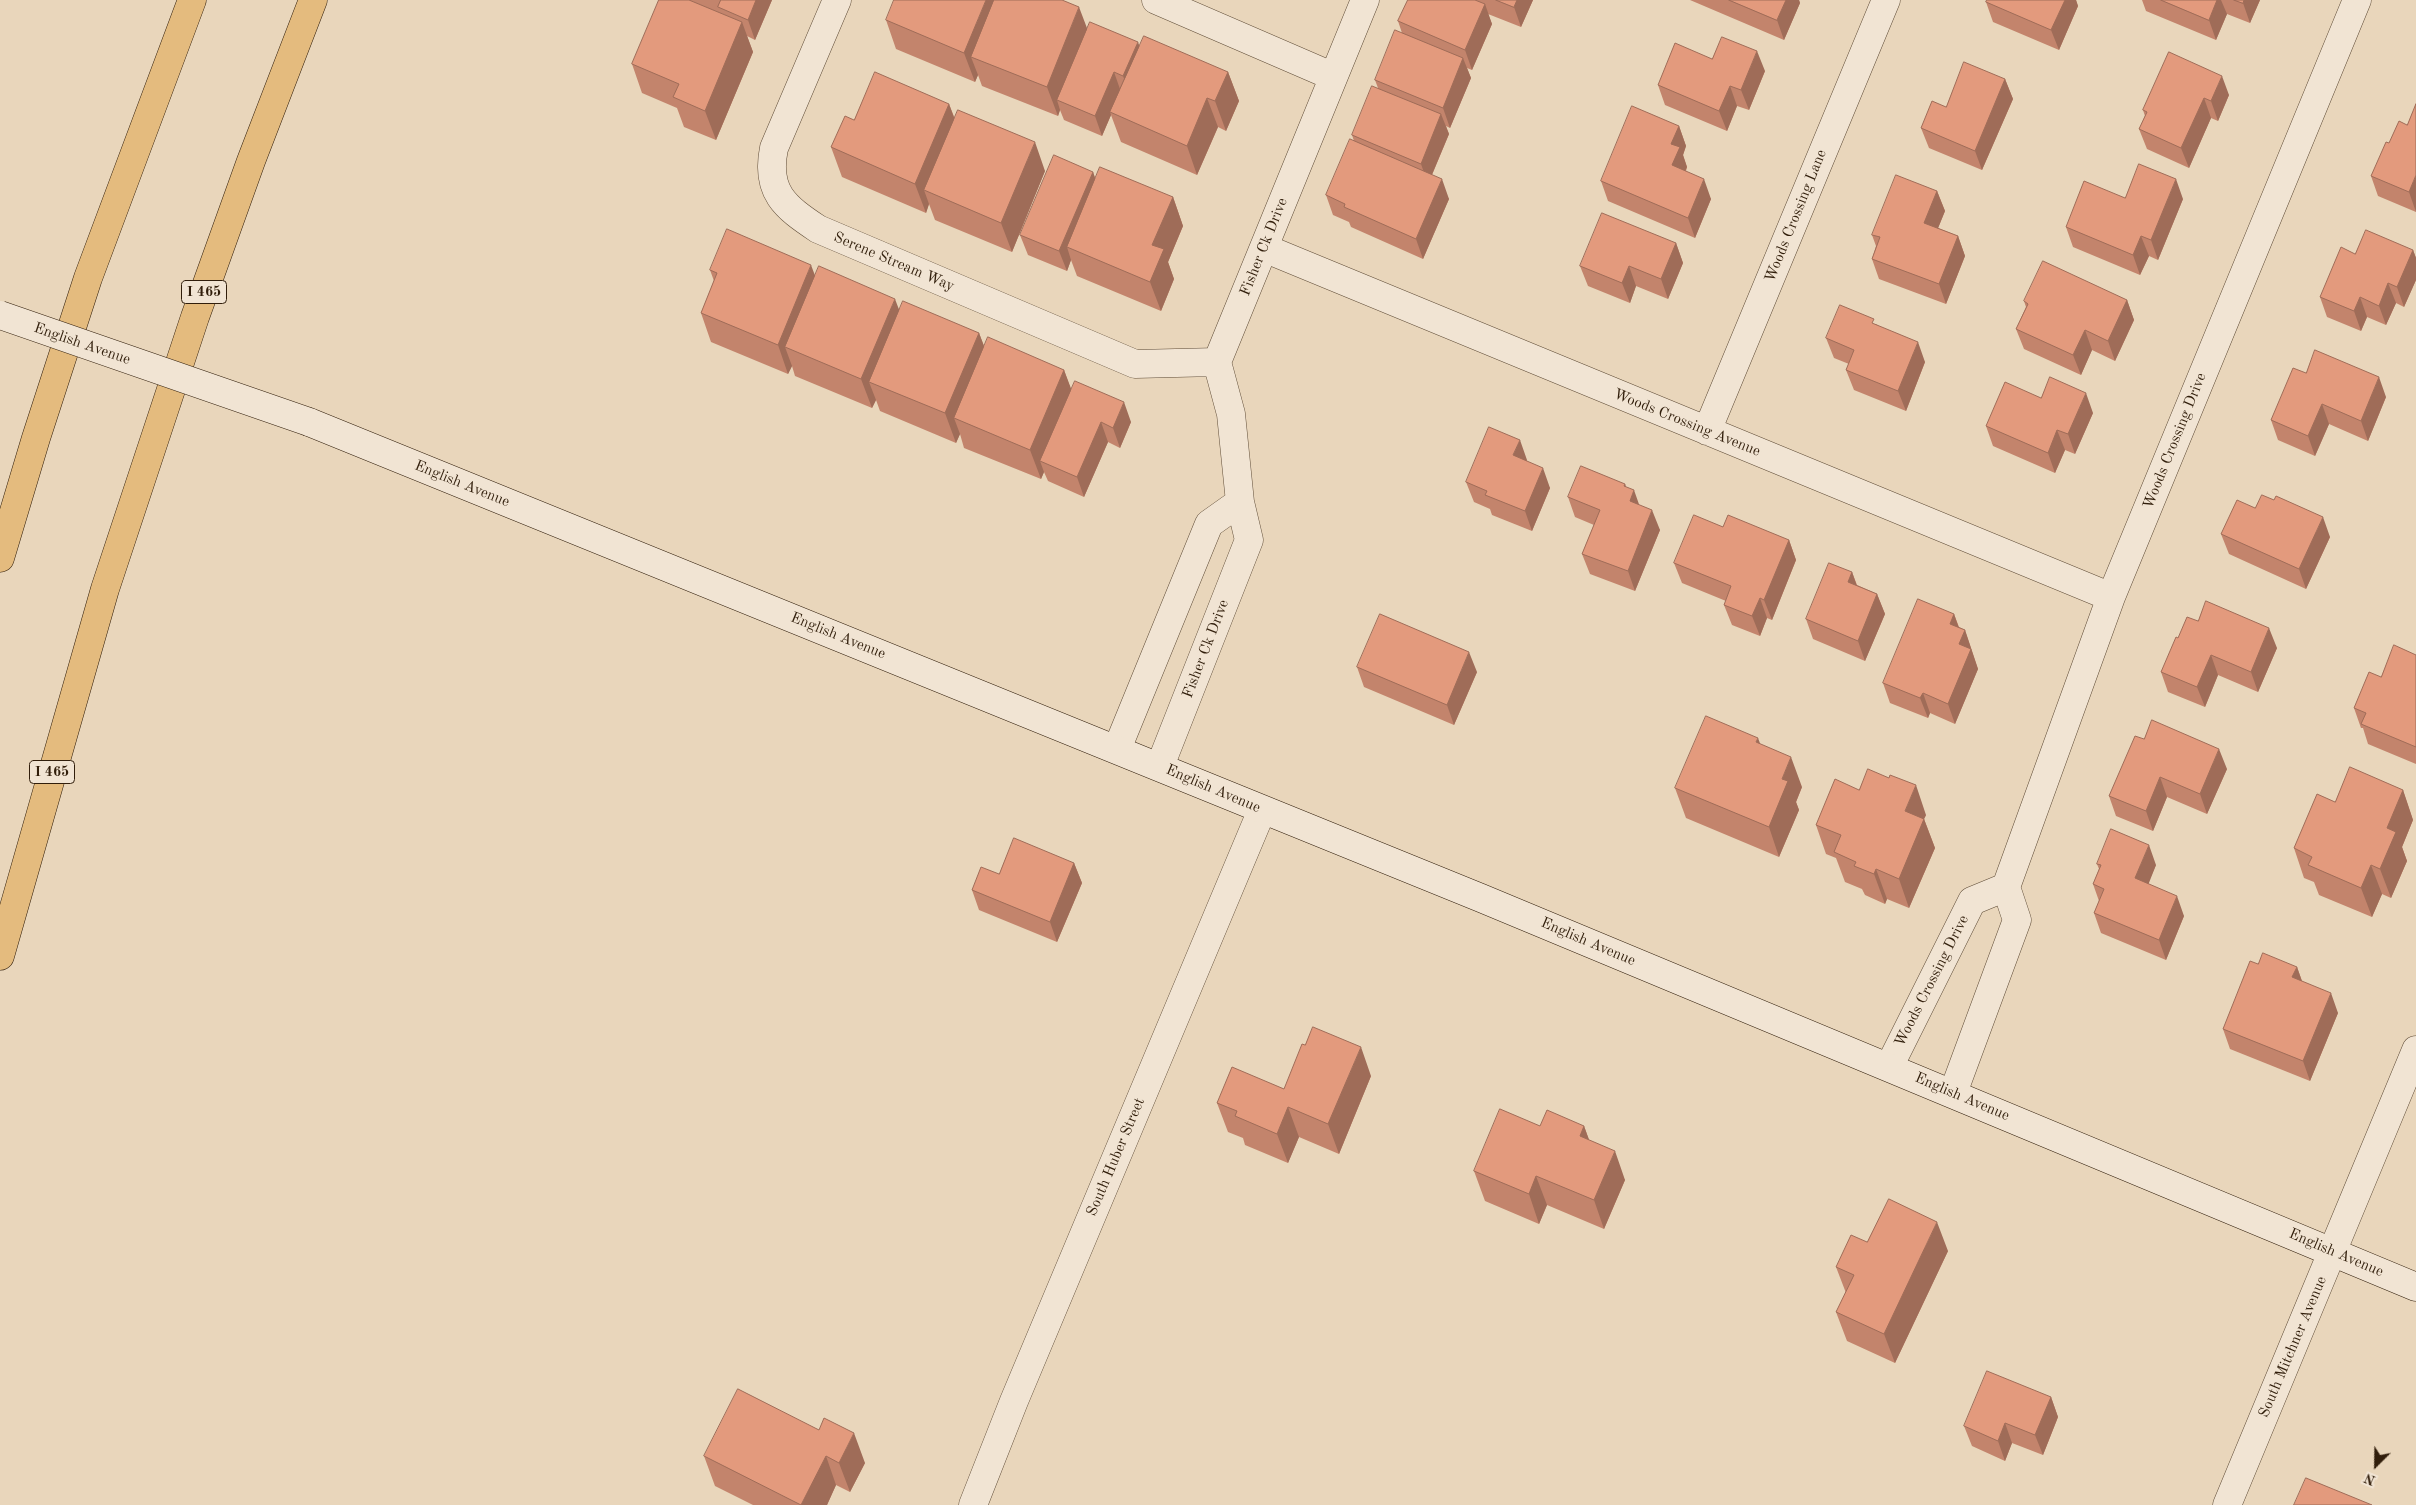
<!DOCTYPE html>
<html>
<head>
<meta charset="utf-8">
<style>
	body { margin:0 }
	#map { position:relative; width:2416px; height:1505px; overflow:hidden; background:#e9d6bb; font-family:"Old Standard TT",serif }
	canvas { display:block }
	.north { position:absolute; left:2351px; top:1440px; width:50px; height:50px; -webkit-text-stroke:4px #f1e4d3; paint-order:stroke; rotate:203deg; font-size:14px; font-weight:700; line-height:20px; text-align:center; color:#311e0b }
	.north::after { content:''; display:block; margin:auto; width:18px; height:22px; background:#311e0b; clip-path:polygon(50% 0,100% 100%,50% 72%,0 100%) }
</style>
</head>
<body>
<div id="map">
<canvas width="2416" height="1505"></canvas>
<div class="north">N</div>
</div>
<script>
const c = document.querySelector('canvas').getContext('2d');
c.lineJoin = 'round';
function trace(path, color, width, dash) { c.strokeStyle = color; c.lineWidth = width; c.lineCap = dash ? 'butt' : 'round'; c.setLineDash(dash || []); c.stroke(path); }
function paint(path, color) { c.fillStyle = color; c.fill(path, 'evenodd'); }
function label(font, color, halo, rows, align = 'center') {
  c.font = font + ' "Old Standard TT",serif'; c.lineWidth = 5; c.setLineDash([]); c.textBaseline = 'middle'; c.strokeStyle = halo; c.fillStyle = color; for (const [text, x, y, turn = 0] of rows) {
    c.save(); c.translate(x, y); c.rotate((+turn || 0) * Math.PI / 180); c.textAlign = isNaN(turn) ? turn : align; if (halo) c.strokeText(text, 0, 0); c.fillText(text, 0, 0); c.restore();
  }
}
const street = new Path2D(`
	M837,0L774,148C765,192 785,207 818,229L1135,364L1217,362
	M1156,0L1332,76
	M1264,248L2111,597
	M1707,431L1886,0
	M1117,749L1209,524L1240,502
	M1160,766L1249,540L1240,502L1231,414L1217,362L1365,0
	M1889,1067L1972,901L2006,887
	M1953,1093L2017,920L2006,887L2111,597L2357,0
	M973,1505L1014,1401L1262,810
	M2227,1505L2416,1050`);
const secondary = new Path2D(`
	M309,422L1481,898L2416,1287`);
const highway = new Path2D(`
	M0,558L36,438L88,278L192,0
	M0,956L105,589L195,317L251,161L313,0`);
trace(street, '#5f4c37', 29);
trace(secondary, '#311e0b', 29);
trace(highway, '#311e0b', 29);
trace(street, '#f1e4d3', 28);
trace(secondary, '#f1e4d3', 28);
trace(highway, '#e4bb7e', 28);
const secondaryBridge = new Path2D(`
	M0,315L309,422`);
trace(secondaryBridge, '#311e0b', 29, []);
trace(secondaryBridge, '#f1e4d3', 28);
paint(new Path2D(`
	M659,0H772L755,40L747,36L753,52L716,140L684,127L677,108L642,93L632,64Z
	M1408,0H1533L1521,27L1488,14L1492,24L1472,70L1467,68L1471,78L1450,128L1446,126L1449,134L1432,175L1449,199L1423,259L1351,227L1349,222L1333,215L1326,195L1354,141L1352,135L1378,88L1375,80L1402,33L1398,21Z
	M1690,0H1799L1800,3L1784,40Z
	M1987,0H2076L2078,6L2059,50L1993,22L1986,2Z
	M2142,0H2260L2250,23L2227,14L2216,40L2146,11Z
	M886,20L1087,29L1139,46L1228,72L1239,101L1226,131L1218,127L1197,175L1121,142L1111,115L1102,136L1064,120L1060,110L1058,116L982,86L978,75L975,82L896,49Z
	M2169,52L2229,95L2218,121L2211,118L2189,168L2147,149L2139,129L2145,116L2143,110Z
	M1712,59L1765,71L1749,110L1737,106L1727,131L1665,105L1658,85Z
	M2005,79L2013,99L1982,170L1929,148L1921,128L1946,107Z
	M949,104L955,119L1045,171L1012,252L935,220L929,204L926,213L842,177L831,147L854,120Z
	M2407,125L2416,212L2378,196L2371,176L2389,143Z
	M1679,126L1686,146L1683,155L1687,167L1686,171L1711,199L1695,238L1608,201L1601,181Z
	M1093,172L1095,178L1173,197L1183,226L1168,262L1174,279L1161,311L1077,276L1071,260L1067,271L1028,255L1020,235Z
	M1937,191L1945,211L1938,228L1958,236L1965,256L1946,304L1879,279L1872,259L1876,246L1872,235Z
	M2125,198L2183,199L2158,260L2149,256L2140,275L2073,247L2066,227Z
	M1676,243L1683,263L1668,299L1636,286L1630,303L1588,286L1580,266Z
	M2413,250L2416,258V280L2404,307L2396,303L2386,325L2367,317L2361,331L2327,317L2320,297L2355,254Z
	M710,270L815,275L899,309L979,333L984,346L1064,370L1071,390L1131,422L1120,448L1108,442L1084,497L1048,481L1044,472L1041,479L964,448L960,434L956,443L880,411L876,400L872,408L795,376L792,366L788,374L711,342L701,313L714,281Z
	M2127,300L2134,320L2115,361L2092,350L2081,375L2024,349L2016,329L2026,307L2024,301Z
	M1876,324L1925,362L1906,411L1854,390L1846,370L1849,364L1834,358L1826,338Z
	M2306,373L2386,397L2368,441L2329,424L2315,456L2278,440L2271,420Z
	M2041,398L2093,413L2075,454L2065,450L2055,473L1993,446L1986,426Z
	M1527,460V461L1550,488L1532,531L1492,515L1490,509L1474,502L1466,482Z
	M1625,484L1626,487L1639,505L1660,530L1635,591L1590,574L1582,554L1594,525L1575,517L1568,497Z
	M2255,508L2330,537L2306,589L2229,554L2221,534Z
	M1723,527L1789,540L1796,560L1772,620L1767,618L1760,636L1732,625L1724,605L1726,601L1682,583L1674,563Z
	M1852,572L1857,585L1877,594L1885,614L1865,661L1813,639L1806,619Z
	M1954,614L1959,627L1965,630L1978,669L1955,724L1930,713L1928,718L1890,703L1883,683Z
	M2198,621L2277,648L2258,692L2218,675L2205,707L2168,692L2161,672L2178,638Z
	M2416,655V764L2368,744L2363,728H2361L2354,708L2381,677Z
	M1357,667L1477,672L1454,725L1364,687Z
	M2144,739L2227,769L2207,814L2167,797L2153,831L2116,816L2109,796Z
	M1802,787L1796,802L1799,810L1779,857L1686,818L1675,788Z
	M2403,790L2413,820L2402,847L2407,861L2391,898L2382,894L2372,917L2319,895L2314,882L2304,878L2294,848L2335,802Z
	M1926,815L1924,819L1935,848L1909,908L1887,899L1885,904L1865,895L1862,889L1845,882L1836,858L1826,854L1816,825Z
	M1074,863L1082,883L1057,942L979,910L972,890L999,874Z
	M2097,864L2156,865L2148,883L2184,916L2166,960L2101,933L2094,913L2099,901L2093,884L2099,869Z
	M2258,964L2297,967L2302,981L2338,1013L2310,1081L2230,1049L2223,1029Z
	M1371,1076L1339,1154L1299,1137L1288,1163L1245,1145L1243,1138L1228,1132L1217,1103L1284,1089Z
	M1540,1126H1584L1589,1140L1625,1180L1604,1229L1547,1205L1539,1224L1485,1201L1474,1171Z
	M1867,1242L1948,1251L1895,1363L1847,1341L1836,1312L1846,1293L1836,1267Z
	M2051,1397L2058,1417L2043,1455L2012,1443L2005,1461L1972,1446L1964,1426Z
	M819,1430L865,1463L850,1492L836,1485L827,1505H753L715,1486L704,1456Z`), '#c3846c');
paint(new Path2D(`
	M756,0H772L755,40L748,20Z
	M986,0H1007L971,57L978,75L975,82L964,53Z
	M1517,0H1533L1521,27L1514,7Z
	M1786,0H1799L1800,3L1784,40L1777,20Z
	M2065,0H2076L2078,6L2059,50L2051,30Z
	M2217,0H2221L2227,14L2216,40L2209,20Z
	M2244,0H2260L2250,23L2243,3Z
	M1485,4L1492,24L1472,70L1465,50Z
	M1079,7L1090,36L1057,100L1060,110L1058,116L1047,87Z
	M742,22L753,52L716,140L705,111Z
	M1138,42L1145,62L1131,96L1123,76Z
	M1757,51L1765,71L1749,110L1741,90Z
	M1463,58L1471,78L1450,128L1443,108Z
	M1114,72L1121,92L1110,112L1111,115L1102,136L1095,116Z
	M1228,72L1239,101L1226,131L1215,101Z
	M2222,76L2229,95L2218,121L2211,101Z
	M2005,79L2013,99L1982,170L1975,151Z
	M1730,86L1737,106L1727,131L1719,111Z
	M1207,98L1218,127L1197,175L1187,146Z
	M2204,98L2211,118L2189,168L2181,148Z
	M949,104L960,134L924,190L929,204L926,213L915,184Z
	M1441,114L1449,134L1428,184L1421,164Z
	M1679,126L1686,146L1683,155L1687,167L1679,185L1672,165L1671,144Z
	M1035,142L1045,171L1012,252L1001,223Z
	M1093,172L1100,192L1067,247L1071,260L1067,271L1059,251Z
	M2416,175V212L2409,192Z
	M1442,179L1449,199L1423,259L1416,239Z
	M1704,179L1711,199L1695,238L1688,218Z
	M2176,179L2183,199L2158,260L2151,240Z
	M1937,191L1945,211L1932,243L1924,223Z
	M1173,197L1183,226L1168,262L1174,279L1161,311L1150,282L1152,245Z
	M1958,236L1965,256L1946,304L1939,284Z
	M2141,236L2149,256L2140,275L2133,255Z
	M1676,243L1683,263L1668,299L1661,279Z
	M2413,250L2416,258V280L2404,307L2397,287Z
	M811,265L822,294L785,347L792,366L788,374L778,345Z
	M1629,266L1636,286L1630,303L1622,283Z
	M2388,283L2396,303L2386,325L2379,306Z
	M2360,297L2367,317L2361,331L2354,311Z
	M895,299L906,328L869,382L876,400L872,408L861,379Z
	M2127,300L2134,320L2115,361L2108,341Z
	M2085,330L2092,350L2081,375L2073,355Z
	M979,333L990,362L954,418L960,434L956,443L945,413Z
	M1918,342L1925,362L1906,411L1898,391Z
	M1064,370L1075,399L1040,461L1044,472L1041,479L1030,450Z
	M2379,377L2386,397L2368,441L2361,421Z
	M2086,393L2093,413L2075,454L2068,434Z
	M1124,402L1131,422L1120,448L1113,428Z
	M2322,404L2329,424L2315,456L2308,436Z
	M1101,422L1108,442L1084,497L1077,477Z
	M2057,430L2065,450L2055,473L2048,453Z
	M1520,440L1527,460L1521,475L1513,455Z
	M1543,468L1550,488L1532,531L1525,511Z
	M1625,484L1630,499L1634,490L1641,510L1637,521L1624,486Z
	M1652,510L1660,530L1635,591L1628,571Z
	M2323,517L2330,537L2306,589L2299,569Z
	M1789,540L1796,560L1772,620L1764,600Z
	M1852,572L1859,592L1848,582Z
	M1877,594L1885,614L1865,661L1858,641Z
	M1760,598L1767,618L1760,636L1752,616Z
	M1954,614L1961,634L1950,624Z
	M2269,628L2277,648L2258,692L2251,672Z
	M1965,630L1978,669L1955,724L1948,704L1959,644Z
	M1469,652L1477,672L1454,725L1447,705Z
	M2211,655L2218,675L2205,707L2197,687Z
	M1923,693L1930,713L1928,718L1920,698Z
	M1758,738L1769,767L1756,742Z
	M2219,749L2227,769L2207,814L2200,794Z
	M1791,757L1802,787L1796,802L1799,810L1779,857L1769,827L1782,779Z
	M2160,777L2167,797L2153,831L2146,811Z
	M1916,785L1926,815L1924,819L1935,848L1909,908L1899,879L1905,811Z
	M2403,790L2413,820L2402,847L2407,861L2391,898L2380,869L2387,828Z
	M2149,845L2156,865L2143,898L2135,878Z
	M1074,863L1082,883L1057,942L1050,922Z
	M2371,865L2382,894L2372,917L2361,888Z
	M1876,869L1887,899L1885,904L1874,874Z
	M2177,896L2184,916L2166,960L2159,940Z
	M2297,967L2304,987L2292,977Z
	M2331,993L2338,1013L2310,1081L2303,1061Z
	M1361,1047L1371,1076L1339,1154L1328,1124Z
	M1288,1107L1299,1137L1288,1163L1277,1134Z
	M1584,1126L1595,1156L1580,1136Z
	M1615,1151L1625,1180L1604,1229L1594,1200Z
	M1536,1176L1547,1205L1539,1224L1529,1194Z
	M1937,1222L1948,1251L1895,1363L1884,1334Z
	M2051,1397L2058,1417L2043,1455L2035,1435Z
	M2005,1423L2012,1443L2005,1461L1998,1441Z
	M854,1433L865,1463L850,1492L839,1463Z
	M826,1456L836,1485L827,1505H801Z`), '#9f6c58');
const building = new Path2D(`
	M659,0H689L742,22L705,111L673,97L679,84L632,64Z
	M721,0H756L748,20L718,7Z
	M894,0H986L964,53L886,20Z
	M994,0H1062L1079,7L1047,87L971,57Z
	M1408,0H1475L1485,4L1465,50L1398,21Z
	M1496,0H1517L1514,7Z
	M1729,0H1786L1777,20Z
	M1987,0H2065L2051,30L1986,2Z
	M2161,0H2217L2209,20Z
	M2234,0H2244L2243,3Z
	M1090,22L1138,42L1123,76L1114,72L1095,116L1057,100Z
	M1395,30L1463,58L1443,108L1375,80Z
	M1144,36L1228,72L1215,101L1207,98L1187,146L1110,112Z
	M1722,37L1757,51L1741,90L1730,86L1719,111L1658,85L1675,43L1712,59Z
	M2169,52L2222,76L2211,101L2204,98L2181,148L2139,129L2147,112L2143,110Z
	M1964,62L2005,79L1975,151L1921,128L1932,101L1946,107Z
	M875,72L949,104L915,184L831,147L845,116L854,120Z
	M1372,86L1441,114L1421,164L1352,135Z
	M2416,104V175L2409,192L2371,176L2386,142L2389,143L2399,121L2407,125Z
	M1632,106L1679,126L1671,144L1680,147L1672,165L1704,179L1688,218L1601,181Z
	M958,110L1035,142L1001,223L924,190Z
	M1350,139L1442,179L1416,239L1344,207L1345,204L1326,195Z
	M1054,155L1093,172L1059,251L1020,235Z
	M2139,164L2176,179L2151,240L2141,236L2133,255L2066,227L2084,181L2125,198Z
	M1100,167L1173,197L1152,245L1164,249L1150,282L1067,247Z
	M1896,175L1937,191L1924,223L1958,236L1939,284L1872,259L1880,237L1872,235Z
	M1602,213L1676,243L1661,279L1629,266L1622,283L1580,266Z
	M727,229L811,265L778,345L701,313L717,273L710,270Z
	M2366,230L2413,250L2397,287L2388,283L2379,306L2360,297L2354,311L2320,297L2341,247L2355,254Z
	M2043,261L2127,300L2108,341L2085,330L2073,355L2016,329L2028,304L2024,301Z
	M819,266L895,299L861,379L785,347Z
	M903,301L979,333L945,413L869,382Z
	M1840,305L1874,319L1872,323L1918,342L1898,391L1846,370L1854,350L1826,338Z
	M988,337L1064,370L1030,450L954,418Z
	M2315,350L2379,377L2361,421L2322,404L2308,436L2271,420L2293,368L2306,373Z
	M2050,377L2086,393L2068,434L2057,430L2048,453L1986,426L2005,382L2041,398Z
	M1075,381L1124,402L1113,428L1101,422L1077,477L1040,461Z
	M1489,427L1520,440L1513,455L1543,468L1525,511L1485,495L1487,491L1466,482Z
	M1581,466L1625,484L1624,486L1634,490L1630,501L1652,510L1628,571L1582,554L1600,510L1568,497Z
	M2262,495L2274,500L2276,496L2323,517L2299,569L2221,534L2237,500L2255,508Z
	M1694,515L1723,527L1728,515L1789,540L1764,600L1760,598L1752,616L1724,605L1731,586L1674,563Z
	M1829,563L1852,572L1848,582L1877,594L1858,641L1806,619Z
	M1918,599L1954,614L1950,624L1965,630L1959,644L1971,649L1948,704L1923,693L1920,698L1883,683Z
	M2206,601L2269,628L2251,672L2211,655L2197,687L2161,672L2176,637L2178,638L2187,617L2198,621Z
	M1380,614L1469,652L1447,705L1357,667Z
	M2394,645L2416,655V747L2361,724L2366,713L2354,708L2369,672L2381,677Z
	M1706,716L1758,738L1756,742L1791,757L1782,779L1788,781L1769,827L1675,788Z
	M2152,720L2219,749L2200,794L2160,777L2146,811L2109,796L2135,736L2144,739Z
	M2350,767L2403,790L2387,828L2396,832L2380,869L2371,865L2361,888L2308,865L2312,857L2294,848L2317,794L2335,802Z
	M1868,769L1889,778L1890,775L1916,785L1905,811L1924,819L1899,879L1876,869L1874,874L1854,866L1856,862L1834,852L1841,835L1816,825L1835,779L1859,790Z
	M2111,829L2149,845L2135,878L2177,896L2159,940L2094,913L2104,889L2093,884L2101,865L2097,864Z
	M1014,838L1074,863L1050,922L972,890L981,867L999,874Z
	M2263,953L2297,967L2292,977L2331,993L2303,1061L2223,1029L2250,961L2258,964Z
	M1313,1027L1361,1047L1328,1124L1288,1107L1277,1134L1235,1116L1237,1111L1217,1103L1232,1067L1284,1089L1302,1044L1305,1045Z
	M1500,1109L1540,1126L1547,1110L1584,1126L1580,1136L1615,1151L1594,1200L1536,1176L1529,1194L1474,1171Z
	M1889,1199L1937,1222L1884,1334L1836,1312L1854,1275L1836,1267L1851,1235L1867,1242Z
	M1987,1371L2051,1397L2035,1435L2005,1423L1998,1441L1964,1426Z
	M738,1389L819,1430L824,1418L854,1433L839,1463L826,1456L801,1505L704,1456Z
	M2306,1478L2372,1505H2294Z`);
paint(building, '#e39a7d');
trace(building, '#9f6c58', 1);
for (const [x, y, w] of [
	[204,292,45],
	[52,772,45]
]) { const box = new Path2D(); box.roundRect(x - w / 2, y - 11.5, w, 23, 4); c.fillStyle = '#f1e4d3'; c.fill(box); trace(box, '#311e0b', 1); }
label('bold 14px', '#311e0b', null, [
	["I 465",204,292],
	["I 465",52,772]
]);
label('15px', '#311e0b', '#f1e4d3', [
	["Woods Crossing Lane",1796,216,-68],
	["Fisher Ck Drive",1264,247,-68],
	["Serene Stream Way",894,262,23],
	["English Avenue",82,344,19],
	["Woods Crossing Avenue",1687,423,22],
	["Woods Crossing Drive",2175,441,-68],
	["English Avenue",462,484,22],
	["English Avenue",838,636,22],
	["Fisher Ck Drive",1206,649,-69],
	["English Avenue",1213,789,23],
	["English Avenue",1588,942,23],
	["Woods Crossing Drive",1932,981,-63],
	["English Avenue",1962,1097,23],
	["South Huber Street",1116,1157,-67],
	["English Avenue",2336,1253,23],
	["South Mitchner Avenue",2293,1347,-67]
]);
</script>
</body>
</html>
